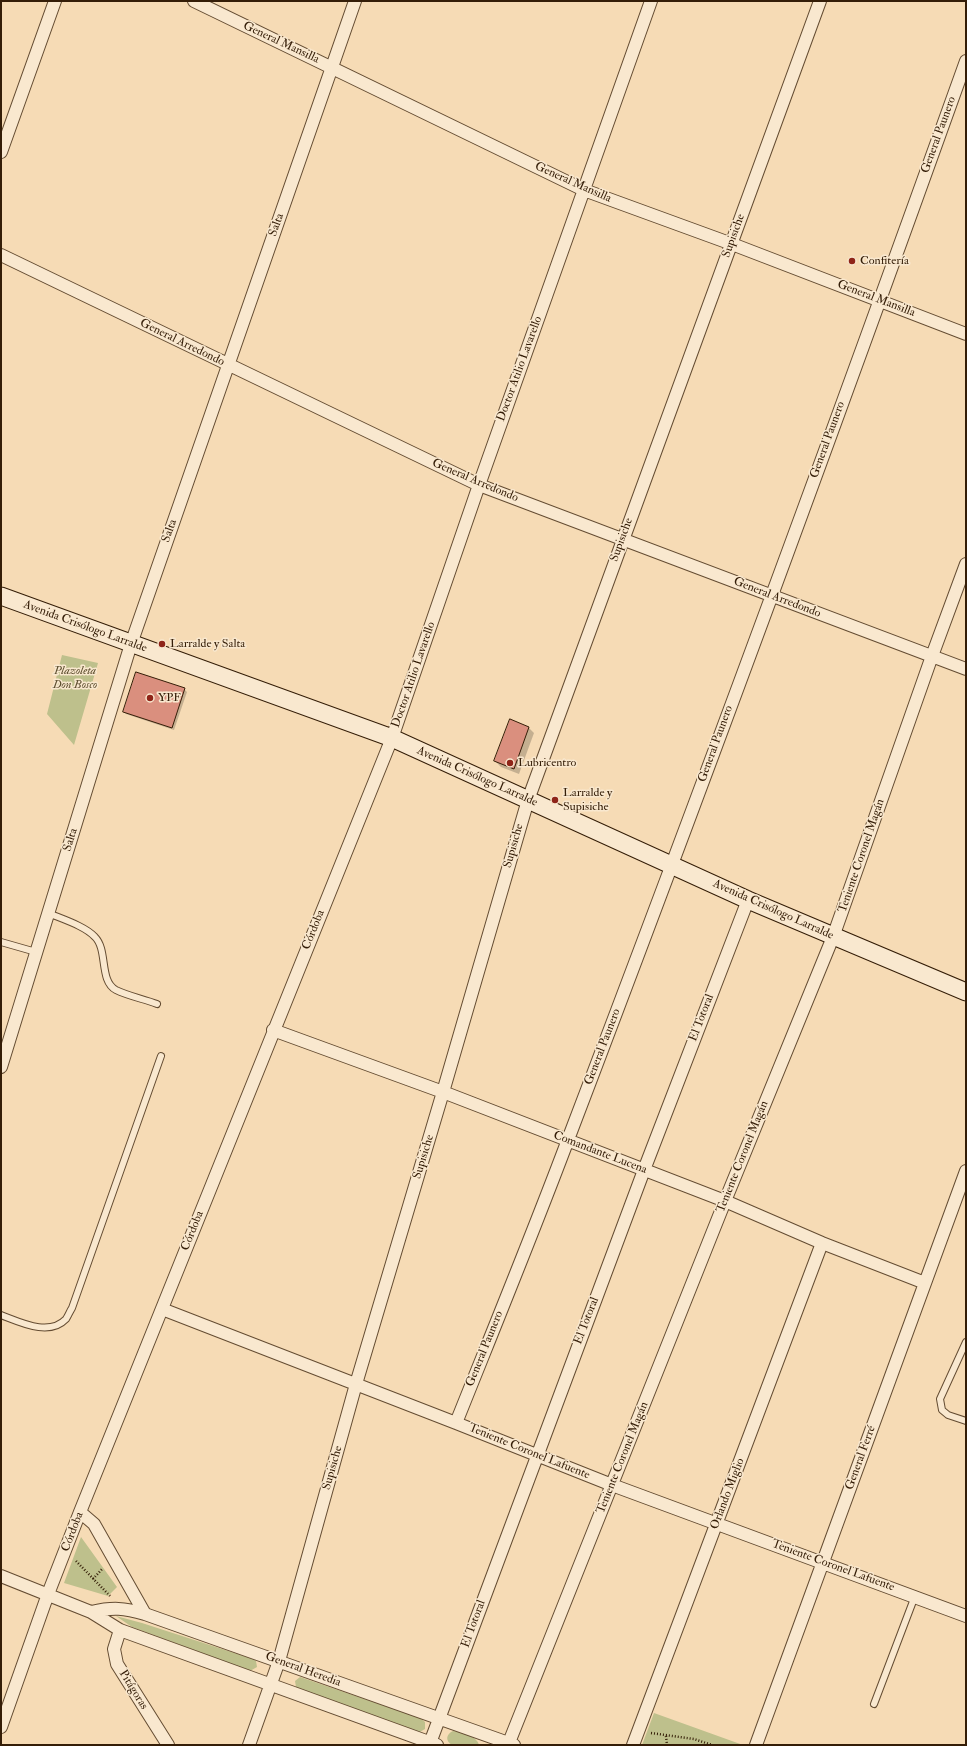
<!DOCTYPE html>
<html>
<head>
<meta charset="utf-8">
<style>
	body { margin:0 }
	#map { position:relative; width:967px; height:1746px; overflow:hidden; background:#f6dbb5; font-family:"IM FELL Double Pica",serif }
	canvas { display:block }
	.frame { position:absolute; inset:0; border:2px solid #341d07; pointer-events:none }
</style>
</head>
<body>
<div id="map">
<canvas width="967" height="1746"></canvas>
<div class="frame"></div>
</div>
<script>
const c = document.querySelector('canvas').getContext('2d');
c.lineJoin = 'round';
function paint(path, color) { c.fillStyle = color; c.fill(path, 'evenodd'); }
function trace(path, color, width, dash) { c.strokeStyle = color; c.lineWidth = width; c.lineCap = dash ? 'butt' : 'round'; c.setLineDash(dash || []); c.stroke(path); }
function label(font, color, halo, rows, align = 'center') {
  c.font = font + ' "IM FELL Double Pica",serif'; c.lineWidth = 3; c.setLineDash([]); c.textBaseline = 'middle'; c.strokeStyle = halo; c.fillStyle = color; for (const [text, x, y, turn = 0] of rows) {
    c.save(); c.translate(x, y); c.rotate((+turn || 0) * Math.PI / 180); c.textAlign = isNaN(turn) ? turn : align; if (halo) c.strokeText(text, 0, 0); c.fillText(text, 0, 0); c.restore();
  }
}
paint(new Path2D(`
	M62,655L98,663L74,745L47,714Z
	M81,1537L117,1587L108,1596L64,1583Z
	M116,1616L142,1623L253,1659L256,1661L257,1667L250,1671L132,1627Z
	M300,1677L420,1718L425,1722V1729L418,1733L299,1689L296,1687L295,1681Z
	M654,1713L743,1745H642Z
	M453,1731C462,1732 477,1736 479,1745H452C445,1741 446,1734 453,1731Z`), '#bec08c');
paint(new Path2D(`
	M184,689L187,692L174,730L126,714L124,712Z
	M510,721L529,728L534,733L519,774L501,767L495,761Z`), '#0003');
const building = new Path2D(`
	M136,672L185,688L172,728L123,712Z
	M510,719L529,727L514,769L494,761Z`);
paint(building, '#da8f7e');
trace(building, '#341d07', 1);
const service = new Path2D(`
	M48,913C62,919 85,926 95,937C108,950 99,981 116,990C128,996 144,999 157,1004
	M1,942L36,952
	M1,1315C20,1322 49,1337 66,1319C68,1316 70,1311 72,1308L161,1056
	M966,1342L940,1399L942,1410L948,1415L966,1421
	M874,1704L915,1596`);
const minor = new Path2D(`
	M194,1L584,190L732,244L966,334
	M1,152L55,1
	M1,255L479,485L966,669
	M273,1030L443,1092L725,1201L822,1243L925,1283
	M1,1067L131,644L355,1
	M162,1309L456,1423L612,1485L966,1616
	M456,1423C494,1328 533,1233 569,1137C705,780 837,421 966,61
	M80,1512L94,1524L145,1614
	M1,1576L91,1612L120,1630L437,1745
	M91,1612C113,1607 124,1608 145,1614L514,1745
	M120,1630L114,1649L117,1664L168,1745
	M1,1727L48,1594L80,1512L392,738L479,485L651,1
	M430,1743L644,1170L748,900
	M249,1745L279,1661L356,1384L443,1092L528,800L820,1
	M508,1745L725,1201L833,937L932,656L966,564
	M633,1745L822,1243
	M756,1745L966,1171`);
const secondary = new Path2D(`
	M1,596L392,738L748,900L966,992`);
trace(service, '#644c32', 8);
trace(minor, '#644c32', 14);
trace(secondary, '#341d07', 19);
trace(new Path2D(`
	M76,1561L110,1596
	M93,1579L103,1568
	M651,1733L694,1739L712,1745
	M666,1736L667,1745`), '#341d07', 2.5, [1, 2]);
trace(service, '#f9e8cf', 6);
trace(minor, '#f9e8cf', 12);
trace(secondary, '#f9e8cf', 17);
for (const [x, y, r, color] of [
	[852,261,4,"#8f2418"],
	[162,644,4,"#8f2418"],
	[150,698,4,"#8f2418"],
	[510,763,4,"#8f2418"],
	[555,800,4,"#8f2418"]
]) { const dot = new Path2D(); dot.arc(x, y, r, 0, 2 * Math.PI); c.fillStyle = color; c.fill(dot); trace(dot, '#f9e8cf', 1.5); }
label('12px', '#341d07', '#f9e8cf', [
	["General Mansilla",281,43,25],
	["General Paunero",939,135,-70],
	["General Mansilla",573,183,24],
	["Salta",277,225,-71],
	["Supisiche",734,236,-70],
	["General Mansilla",876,299,21],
	["General Arredondo",182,343,26],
	["Doctor Atilio Lavarello",520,369,-70],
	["General Paunero",828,440,-70],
	["General Arredondo",475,481,23],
	["Salta",170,531,-71],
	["Supisiche",622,540,-70],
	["General Arredondo",777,598,21],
	["Avenida Crisólogo Larralde",85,627,20],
	["Doctor Atilio Lavarello",414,675,-71],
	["General Paunero",716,744,-70],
	["Avenida Crisólogo Larralde",477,777,24],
	["Salta",71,840,-73],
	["Supisiche",514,846,-74],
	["Teniente Coronel Magán",862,856,-71],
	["Avenida Crisólogo Larralde",773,910,24],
	["Córdoba",314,930,-68],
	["El Totoral",702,1018,-69],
	["General Paunero",603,1047,-69],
	["Comandante Lucena",600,1153,21],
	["Supisiche",424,1157,-73],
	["Teniente Coronel Magán",743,1157,-68],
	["Córdoba",193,1231,-68],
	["El Totoral",587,1321,-69],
	["General Paunero",485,1349,-68],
	["Teniente Coronel Lafuente",529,1452,22],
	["Teniente Coronel Magán",623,1458,-68],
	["General Ferré",861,1458,-70],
	["Supisiche",333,1468,-74],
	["Orlando Miglio",728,1494,-69],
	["Córdoba",73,1532,-69],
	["Teniente Coronel Lafuente",833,1566,20],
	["El Totoral",474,1624,-70],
	["General Heredia",303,1670,20],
	["Pitágoras",133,1690,58]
]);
label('12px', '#341d07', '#f9e8cf', [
	["Confitería",860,261],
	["Larralde y Salta",170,644],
	["YPF",158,698],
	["Lubricentro",518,763],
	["Larralde y",563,793],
	["Supisiche",563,807]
], 'left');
label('italic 12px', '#5d4e2f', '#f9e8cf', [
	["Plazoleta",75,671],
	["Don Bosco",75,685]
]);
</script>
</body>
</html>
